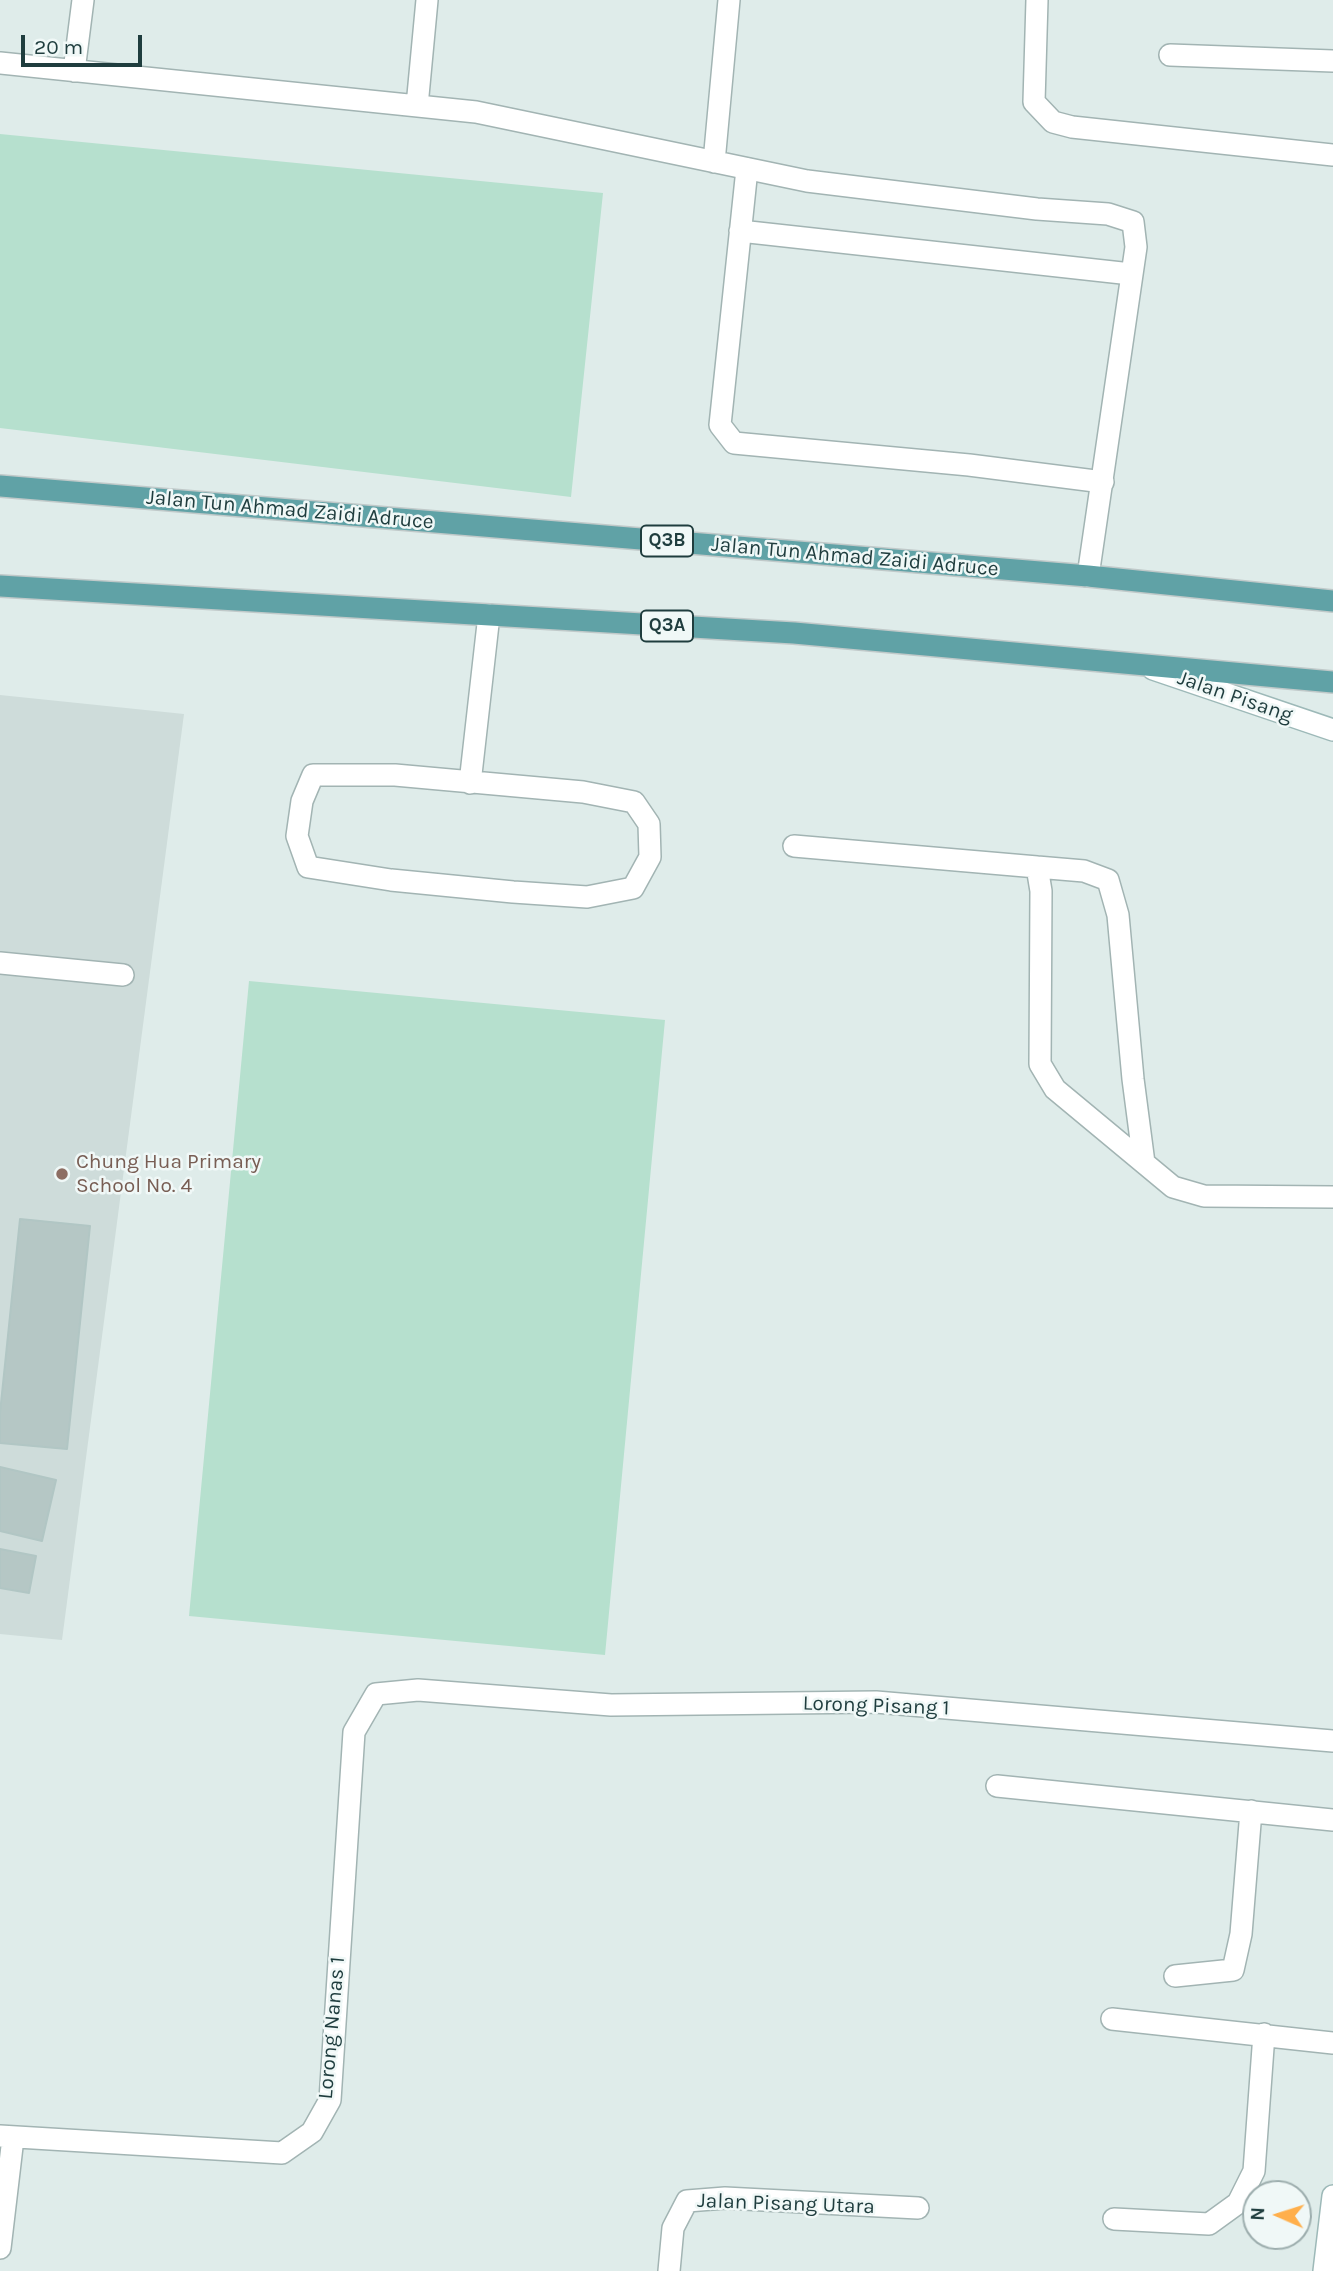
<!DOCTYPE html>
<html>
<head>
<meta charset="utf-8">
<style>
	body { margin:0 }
	#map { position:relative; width:1333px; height:2271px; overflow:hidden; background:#dfecea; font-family:Karla,sans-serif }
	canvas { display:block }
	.north { position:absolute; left:1242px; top:2180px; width:70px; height:70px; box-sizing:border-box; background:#f0f8f7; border:2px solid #9cadad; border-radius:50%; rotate:273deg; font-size:19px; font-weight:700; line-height:28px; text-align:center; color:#1f3d3e }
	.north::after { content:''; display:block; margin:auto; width:24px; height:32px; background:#ffaf4b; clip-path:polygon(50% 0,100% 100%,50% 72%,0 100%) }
	.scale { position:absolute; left:21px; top:35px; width:121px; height:32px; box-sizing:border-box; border:4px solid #1f3d3e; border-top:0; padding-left:9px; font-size:21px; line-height:24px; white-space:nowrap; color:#1f3d3e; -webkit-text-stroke:5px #f0f8f7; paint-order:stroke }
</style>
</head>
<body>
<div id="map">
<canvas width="1333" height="2271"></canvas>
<div class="north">N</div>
<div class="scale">20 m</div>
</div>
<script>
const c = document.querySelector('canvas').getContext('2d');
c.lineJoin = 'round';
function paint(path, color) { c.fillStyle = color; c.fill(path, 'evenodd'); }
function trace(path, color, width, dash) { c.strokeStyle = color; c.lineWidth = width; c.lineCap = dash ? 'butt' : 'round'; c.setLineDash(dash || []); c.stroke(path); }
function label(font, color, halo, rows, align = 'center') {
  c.font = font + ' Karla,sans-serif'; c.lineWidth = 5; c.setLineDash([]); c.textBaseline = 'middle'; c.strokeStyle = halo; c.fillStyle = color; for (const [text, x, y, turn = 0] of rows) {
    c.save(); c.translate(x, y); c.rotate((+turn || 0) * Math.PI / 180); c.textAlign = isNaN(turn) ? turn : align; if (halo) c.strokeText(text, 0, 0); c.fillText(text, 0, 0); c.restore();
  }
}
paint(new Path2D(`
	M0,695L184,714L62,1640L0,1634Z`), '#cedcda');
paint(new Path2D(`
	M0,134L603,193L571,497L0,428Z
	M249,981L665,1020L605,1655L189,1616Z`), '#b6e0ce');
const building = new Path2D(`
	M20,1219L90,1226L67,1449L0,1443V1413Z
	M0,1467L56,1480L42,1541L0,1531Z
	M0,1549L36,1556L29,1593L0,1588Z`);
paint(building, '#b5c7c5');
trace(building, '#b1c6c4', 2);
const lane = new Path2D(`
	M1037,0L1034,102L1053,122L1072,127L1333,155
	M1170,55L1333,61
	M747,169L720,425L734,443L969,465L1103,482
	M740,231L1131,274
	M313,775H395L583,792L634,802L649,824L650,857L633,888L587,897L513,892L391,880L308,867L297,836L302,801Z
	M470,783L489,615
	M794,846L1037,867L1041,891L1040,1064L1055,1089L1173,1187L1204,1196L1333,1197
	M1037,867L1084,871L1108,880L1118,915L1133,1079L1144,1163
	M0,963L123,975
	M997,1786L1333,1820
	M1175,1976L1233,1970L1241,1934L1251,1811
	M1112,2019L1333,2043
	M1114,2219L1209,2224L1238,2203L1254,2171L1264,2034`);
const street = new Path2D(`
	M0,63L476,112L807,181L1037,209L1108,214L1133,222L1136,247L1088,576
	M74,71L83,0
	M417,106L427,0
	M714,162L729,0
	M0,2136L282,2153L312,2132L330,2100L354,1732L376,1694L418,1690L611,1705L876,1702L1333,1741
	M0,2248L13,2138
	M669,2271L673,2228L687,2201L725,2198L918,2208`);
const secondary = new Path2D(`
	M1153,669L1333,730
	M1324,2271L1333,2196`);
const primary = new Path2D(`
	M0,486L1088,576L1333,601
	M0,586L794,633L1333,682`);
trace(lane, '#a2b4b3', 24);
trace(street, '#a2b4b3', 24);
trace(secondary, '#9db9b8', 24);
trace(primary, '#c0c9c9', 24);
trace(lane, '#fff', 21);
trace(street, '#fff', 21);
trace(secondary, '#fff', 21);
trace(primary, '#60a2a6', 21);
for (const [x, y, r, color] of [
	[62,1174,7,"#8d6e63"]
]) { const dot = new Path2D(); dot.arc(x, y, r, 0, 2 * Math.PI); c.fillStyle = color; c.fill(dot); trace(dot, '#f0f8f7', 2.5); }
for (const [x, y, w] of [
	[667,541,52],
	[667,626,52]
]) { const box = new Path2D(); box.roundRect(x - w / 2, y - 15.5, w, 31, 5); c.fillStyle = '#f0f8f7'; c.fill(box); trace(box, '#1f3d3e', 2); }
label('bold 19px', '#1f3d3e', null, [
	["Q3B",667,541],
	["Q3A",667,626]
]);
label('21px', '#1f3d3e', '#f0f8f7', [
	["Jalan Tun Ahmad Zaidi Adruce",290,510,5],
	["Jalan Tun Ahmad Zaidi Adruce",855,557,5],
	["Jalan Pisang",1235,697,19],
	["Lorong Pisang 1",876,1706,2],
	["Lorong Nanas 1",332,2028,-85],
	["Jalan Pisang Utara",786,2204,2]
]);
label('21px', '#785e54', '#f0f8f7', [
	["Chung Hua Primary",76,1162],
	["School No. 4",76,1186]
], 'left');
</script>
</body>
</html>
